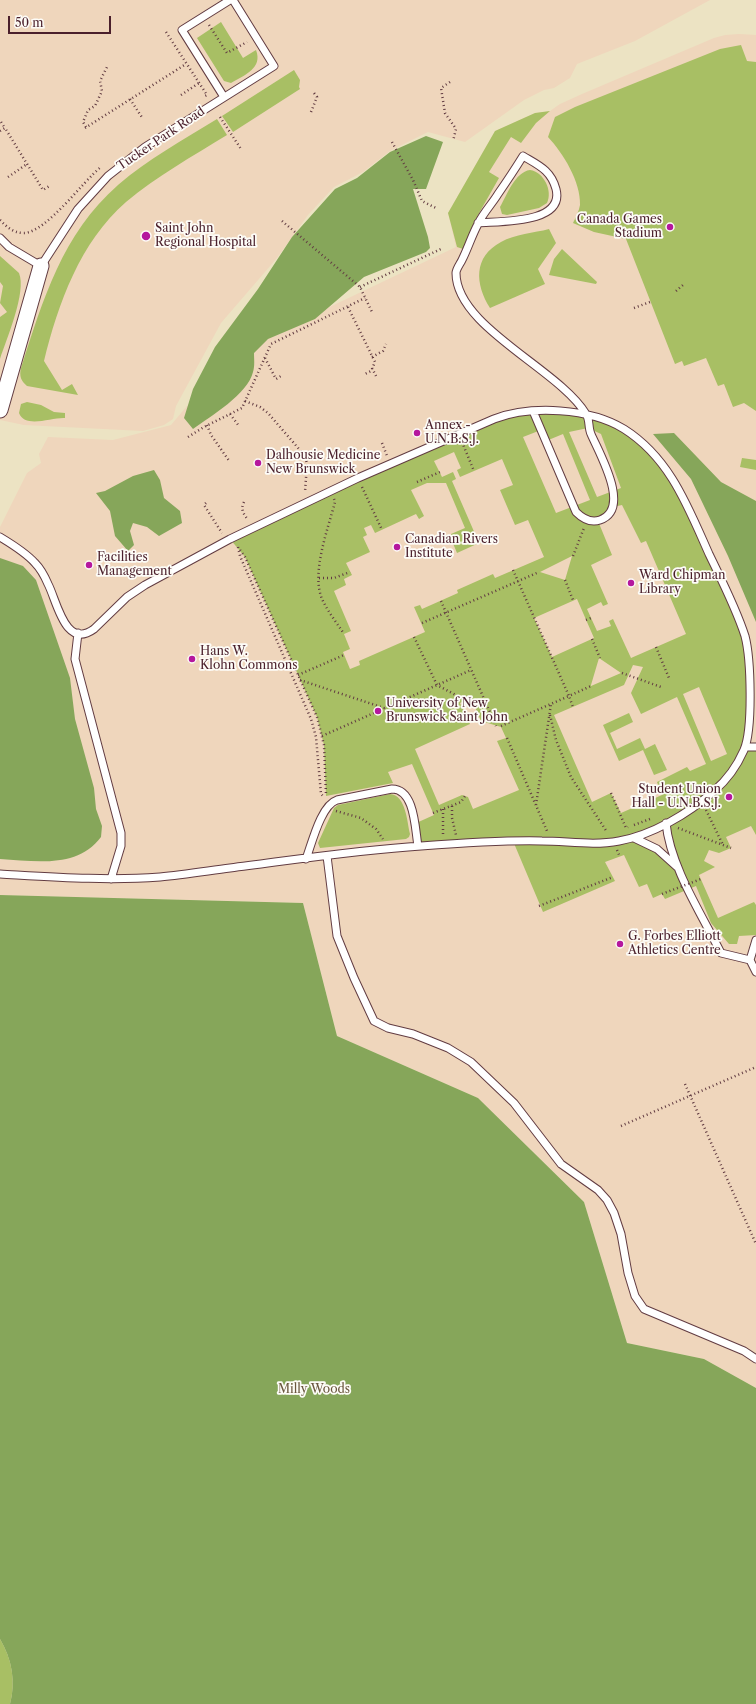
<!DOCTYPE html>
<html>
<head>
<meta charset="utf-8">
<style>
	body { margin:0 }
	#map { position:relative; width:756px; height:1704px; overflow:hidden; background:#ece3c3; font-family:"Libre Caslon Text",serif }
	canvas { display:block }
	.scale { position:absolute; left:8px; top:16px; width:103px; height:18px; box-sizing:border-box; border:2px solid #4a1f2b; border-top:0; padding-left:5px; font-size:12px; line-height:14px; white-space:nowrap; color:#4a1f2b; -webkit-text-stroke:3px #fdfcf7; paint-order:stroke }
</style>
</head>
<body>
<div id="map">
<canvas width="756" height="1704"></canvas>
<div class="scale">50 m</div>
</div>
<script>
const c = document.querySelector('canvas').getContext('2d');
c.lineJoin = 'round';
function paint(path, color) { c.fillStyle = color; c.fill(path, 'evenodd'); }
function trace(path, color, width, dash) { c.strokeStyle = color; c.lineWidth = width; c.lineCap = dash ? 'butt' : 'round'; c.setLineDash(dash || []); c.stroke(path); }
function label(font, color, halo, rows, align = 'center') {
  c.font = font + ' "Libre Caslon Text",serif'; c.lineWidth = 3.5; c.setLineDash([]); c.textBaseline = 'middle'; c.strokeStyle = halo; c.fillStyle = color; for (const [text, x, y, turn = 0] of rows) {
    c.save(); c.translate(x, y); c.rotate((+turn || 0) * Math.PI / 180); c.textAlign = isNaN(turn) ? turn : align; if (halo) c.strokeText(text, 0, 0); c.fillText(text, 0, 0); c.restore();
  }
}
paint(new Path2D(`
	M0,0H710L635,41L577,64L570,78L554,88L544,90L524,100L465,142L428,132L390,151L363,172L334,187L308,215L277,258L221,323L176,406L173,419L164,425L143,431L24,425L0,420Z
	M739,34L756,35V1388L704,1359L627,1343L584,1202L478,1098L337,1036L303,903L0,895V527L27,473L41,463L39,454L48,437L113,440L171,425L187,406L251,353L260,340L456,247L448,213L495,131L535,113L550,111L560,104L582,94L714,38L725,35Z`), '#efd6bc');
paint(new Path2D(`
	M221,22L243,58L256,50C263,68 245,75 231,83L224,81L197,38Z
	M741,45L747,61L756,62V411L744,403L733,407L724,384L718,386L706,358L684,366L682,361L675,364L626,239L594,232L573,223C576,217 579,211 580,205C581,182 563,153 548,137L555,117L575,107L720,49Z
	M294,70L300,80L299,87L300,89L233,132L222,116Z
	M550,111L536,123L521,143L511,137L489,172L499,178L478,215L463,249L457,247L448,213L495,131L535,113Z
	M217,119L227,135C193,156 157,176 126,202C80,242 58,304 44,361L62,390L72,384L78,395L27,386C21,381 19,376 21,368C43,300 62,234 118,185C148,159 183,140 217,119Z
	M530,170C544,172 553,191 547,203L539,208L507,215L502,214L500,207C507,195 515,172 530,170Z
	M549,229L556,243L538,269L545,284L490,308C475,284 473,257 501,242C515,234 534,233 549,229Z
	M562,249L597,282L596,284L549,275L554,259Z
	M0,256L19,273C27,292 6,340 0,359V317L7,312L0,303L3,286L0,282Z
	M27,402L41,405L54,412L65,413V418C52,417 25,429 19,413L21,404Z
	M569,412L622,428L666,467L740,622L749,663L746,746L756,747V835L751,826L726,837L731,848L719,853L709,850L704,861L715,867L699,875L718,918L754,902L756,905V935L739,936L737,944H729L711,923L696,886L665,899L662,894L653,898L647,884L639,887L624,855L605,862L615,881L543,912L513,841L418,846L414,824L434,815L412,764L388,772L393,783L326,796L324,745L317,717L245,557L230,539L507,414ZM588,428L601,434L621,488L597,497L569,432ZM541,430L546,441L563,434L590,500L556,513L523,437ZM454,452L461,468L457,470L460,477L502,459L513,485L500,490L515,525L528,520L544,557L495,578L493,574L457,590L458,593L422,609L420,605L414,607L425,632L359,661L360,665L350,669L343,652L350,649L344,634L351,631L334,591L346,585L344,579L352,575L346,563L370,552L363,537L367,535L364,528L371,525L375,533L416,514L419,519L424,516L411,490L427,483H446L465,528L451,534L452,541L457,553L479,543L452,481L456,479L453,472L442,477L434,461ZM622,505L641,543L646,541L686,634L631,658L613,619L609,621L611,626L597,631L587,609L601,602L603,606L608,604L591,565L612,555L598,521L613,507ZM572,556L565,580L540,572ZM577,599L594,638L552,657L534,618ZM599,658L621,673L591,686V685ZM633,665L643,667L631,693L641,714L677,697L706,764L690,771L687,767L657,782L662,795L621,813L611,793L592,802L554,715L624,685ZM699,687L727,754L711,761L683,694ZM471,698L481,721L501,727L506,738L497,741L519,790L473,809L468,797L462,795L439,805L415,749L470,724L460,703ZM666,824L680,870L657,849L635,838Z
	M742,458L756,460V470L740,467Z
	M629,713L633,722L610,733L617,749L640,738L645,749L655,744L667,770L654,775L643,750L619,761L603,725Z
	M390,794C406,795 407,822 410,834L409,837L406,839L320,848L318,843L334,808L338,805Z
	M0,1639C12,1659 16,1682 10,1704H0Z`), '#a8bf64');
paint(new Path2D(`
	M426,136L443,142L426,189H413L428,237L430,248L426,252L364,277L315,319L268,339L254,353C254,359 255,366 253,372C248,394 211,416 193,429L184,418L193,389L215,347L258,289L292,237L335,189L357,178L390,152Z
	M674,433L721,482L756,501V622L728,556L691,479L653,434Z
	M154,470L160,480L164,498L180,511L182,523L159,536L147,527L133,523L130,531L134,545L128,551L115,536L110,511L96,493L105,491L133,476Z
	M0,558L23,566L36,580L70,678L75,719L94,788L96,809L102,826L101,837C77,869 35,861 0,859Z
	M0,895L303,903L337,1036L478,1098L584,1202L627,1343L704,1359L756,1388V1704H10C16,1682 12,1659 0,1639Z`), '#86a65a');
const lane = new Path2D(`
	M224,97L182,30L230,0
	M478,223C500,221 565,224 556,189C551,170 538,165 523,156C515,169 507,181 498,194C492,204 483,213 478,224C472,235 468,248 462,260C460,264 456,269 456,273C456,327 559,369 586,414C590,419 588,428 591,434C599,453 632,509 600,520C591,523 583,519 576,512L533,411
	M0,238L9,247L41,266L78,209L108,176L145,147L274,66L233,0
	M0,537C10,543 27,554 35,563C40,568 45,577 48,584C57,601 65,650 94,629L127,597L145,585L230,539L358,478L494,419C531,405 590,408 624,429C670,458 688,507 709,554C722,581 736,608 745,636C751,659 753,729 744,750C737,766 727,780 714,791C688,814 652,835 619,841C593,846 567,841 542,841C502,840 461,843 421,846C357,850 293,860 230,868C207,871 183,875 160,877C107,881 53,877 0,874
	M78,633L75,659L121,833V846L111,879
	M746,747H756
	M666,823C670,866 702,915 721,953L750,960
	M634,838L657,849L677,867
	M327,856L337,936L354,978L374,1021L388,1028L413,1034L448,1048L471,1062L514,1103L561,1164L598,1190L607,1200L614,1213L621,1234L628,1273L635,1296L644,1309L744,1351L756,1359
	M306,859C312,843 321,805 337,800L392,789C415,789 415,829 418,846
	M756,940L750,960L756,972`);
const street = new Path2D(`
	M0,410L41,266`);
trace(lane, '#623c42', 9);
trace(street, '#623c42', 17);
trace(new Path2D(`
	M209,25L227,53L247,42
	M166,32L207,95L205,96
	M450,82L441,88L445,113L456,129L453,141
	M181,95L199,83
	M130,99L143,119
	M311,112L317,97L314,93
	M220,117L241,149
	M1,122L5,128
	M86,127L83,122L88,110L95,106L102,91L100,81L108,65
	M85,128L186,64
	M0,131L5,128L43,190L51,185
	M392,142L413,180L422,201L436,208
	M8,177L27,164
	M0,220C7,227 13,233 24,233C47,232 83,181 101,167
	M282,221L360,287L372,312
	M360,287L443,248
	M676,291L683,285
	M348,307L375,362L371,371L365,374
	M634,308L650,302
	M372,357L383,351L386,344
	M265,358L276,379L281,376
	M372,368L376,376
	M245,401L260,407L268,413L305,456L307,464L305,492
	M230,414L242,408L271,344L365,298
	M207,425L211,435L230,462
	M188,437L204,427L230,414L239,426
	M462,442L474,471
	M382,443L387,456
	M417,482L440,472
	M362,487L382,530
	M334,499L335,502C328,529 311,573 322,599C328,612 337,623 344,634
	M244,502C240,510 244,514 248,520
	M206,503L204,505L222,533
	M238,547L240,556L311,719L316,737L321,794L324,797
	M240,550L245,557L317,717L324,745L326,795
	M573,556L584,528
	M513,570L569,696L591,686
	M319,578H334L350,572
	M565,580L573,600
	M441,601L496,726
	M586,620L591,618
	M422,623L539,572
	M414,637L437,685L465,700
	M592,639L600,658
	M656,647L669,678
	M622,673L661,687
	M298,675L344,655
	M300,680L384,708
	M550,715L556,740L571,777L607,832
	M501,726L569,696L573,707
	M322,736L471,670
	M507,738L547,831
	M611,793L626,828L628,827
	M536,805L551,704
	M452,806V818L456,835
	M706,810L723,845
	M336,811L361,818L376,829L383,839
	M433,813L461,802L465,796
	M634,825L650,819
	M678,828L731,848
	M443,834V809
	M617,850L620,857
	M539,906L613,877
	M685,1084L756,1244
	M621,1126L756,1067`), '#623c42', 2.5, [1, 3]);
trace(lane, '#fff', 7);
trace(street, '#fff', 15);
trace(new Path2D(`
	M662,894L701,879`), '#623c42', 2.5, [1, 3]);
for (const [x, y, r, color] of [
	[670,227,4,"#b5179e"],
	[146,236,5,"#b5179e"],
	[417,433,4,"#b5179e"],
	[258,463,4,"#b5179e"],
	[397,547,4,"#b5179e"],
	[89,565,4,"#b5179e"],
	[631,583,4,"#b5179e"],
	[192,659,4,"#b5179e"],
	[378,711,4,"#b5179e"],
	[729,797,4,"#b5179e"],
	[620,944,4,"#b5179e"]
]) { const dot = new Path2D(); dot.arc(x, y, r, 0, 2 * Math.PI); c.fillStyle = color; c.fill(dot); trace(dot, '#fdfcf7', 1.5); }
label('12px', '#4a1f2b', '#fdfcf7', [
	["Tucker Park Road",161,139,-34]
]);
label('12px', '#4a1f2b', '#fdfcf7', [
	["Canada Games",662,220,"right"],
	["Stadium",662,234,"right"],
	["Saint John",155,229],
	["Regional Hospital",155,243],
	["Annex -",425,426],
	["U.N.B.S.J.",425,440],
	["Dalhousie Medicine",266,456],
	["New Brunswick",266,470],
	["Canadian Rivers",405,540],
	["Institute",405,554],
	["Facilities",97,558],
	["Management",97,572],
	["Ward Chipman",639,576],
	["Library",639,590],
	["Hans W.",200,652],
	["Klohn Commons",200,666],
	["University of New",386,704],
	["Brunswick Saint John",386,718],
	["Student Union",721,790,"right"],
	["Hall - U.N.B.S.J.",721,804,"right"],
	["G. Forbes Elliott",628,937],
	["Athletics Centre",628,951]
], 'left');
label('12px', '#6b573f', '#fdfcf7', [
	["Milly Woods",314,1390]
]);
</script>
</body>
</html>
